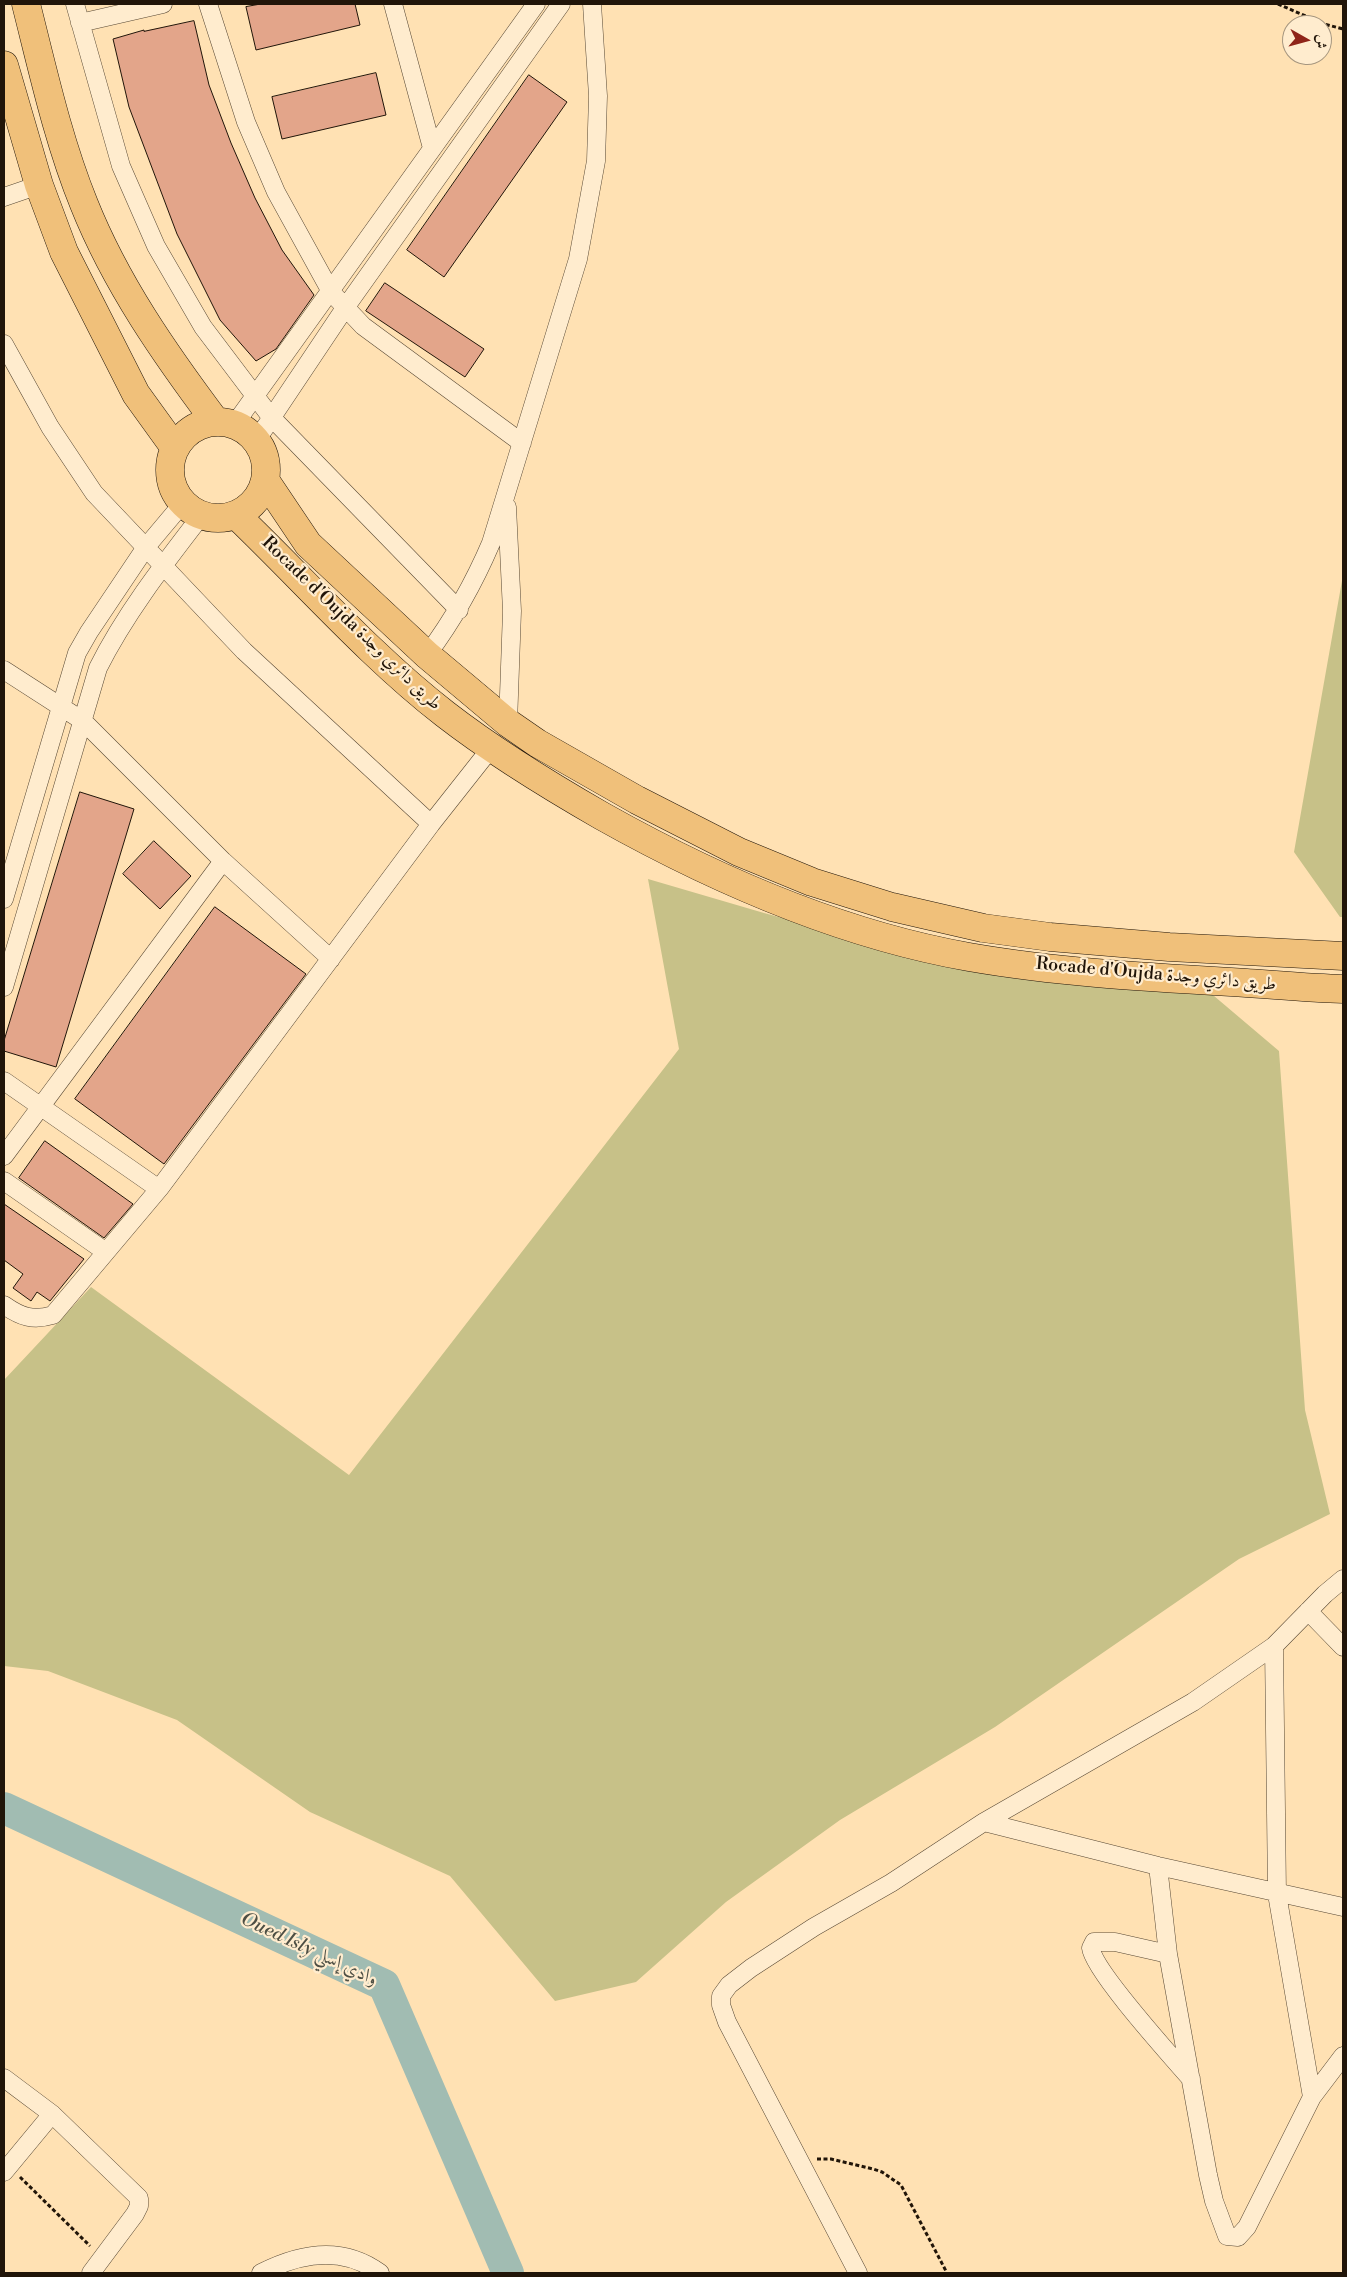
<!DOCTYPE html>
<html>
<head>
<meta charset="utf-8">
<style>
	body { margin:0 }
	#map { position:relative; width:1347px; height:2277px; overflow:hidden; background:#ffe1b3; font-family:"Libre Bodoni",Amiri,serif }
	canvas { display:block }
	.frame { position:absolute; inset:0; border:5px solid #211509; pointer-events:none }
	.north { position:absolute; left:1282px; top:15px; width:50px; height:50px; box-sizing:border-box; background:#ffecce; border:1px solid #a6967f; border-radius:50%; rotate:97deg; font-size:14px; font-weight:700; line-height:20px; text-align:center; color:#211509 }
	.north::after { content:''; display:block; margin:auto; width:18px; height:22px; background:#8f2418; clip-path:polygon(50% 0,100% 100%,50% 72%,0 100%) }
</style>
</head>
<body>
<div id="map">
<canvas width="1347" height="2277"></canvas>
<div class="frame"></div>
<div class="north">ش</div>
</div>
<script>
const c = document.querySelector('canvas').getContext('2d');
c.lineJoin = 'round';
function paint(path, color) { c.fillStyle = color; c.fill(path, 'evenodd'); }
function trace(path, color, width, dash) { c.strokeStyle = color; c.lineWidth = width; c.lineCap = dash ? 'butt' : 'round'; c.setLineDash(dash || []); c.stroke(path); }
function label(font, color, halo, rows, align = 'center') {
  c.font = font + ' "Libre Bodoni",Amiri,serif'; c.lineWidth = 4.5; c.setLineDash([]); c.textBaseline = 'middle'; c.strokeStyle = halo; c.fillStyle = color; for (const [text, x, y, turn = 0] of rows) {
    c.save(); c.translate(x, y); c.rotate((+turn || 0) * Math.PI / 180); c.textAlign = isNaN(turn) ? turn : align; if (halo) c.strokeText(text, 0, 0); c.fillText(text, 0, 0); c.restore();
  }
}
paint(new Path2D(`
	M1343,575V917H1340L1294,852Z
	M648,879L764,913L982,972L1207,990L1279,1051L1305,1410L1330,1514L1239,1559L995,1727L840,1820L726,1902L636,1982L555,2001L450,1876L310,1812L177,1720L48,1671L4,1666V1380L91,1287L349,1475L679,1049Z`), '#c7c188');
trace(new Path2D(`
	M4,1808L384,1985L508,2273`), '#a1bcb2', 32);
const building = new Path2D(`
	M261,4H355L360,25L256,50L246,7Z
	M194,21L209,85L231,143L255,198L282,250L314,295L276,349L256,361L220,320L177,234L129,107L113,39L144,30V31Z
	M376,73L386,115L282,139L272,97Z
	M529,75L567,102L444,277L407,250Z
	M385,283L484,349L465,377L366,311Z
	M80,792L134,809L56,1067L4,1051V1041Z
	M154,841L191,876L160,909L123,874Z
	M215,907L306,974L164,1164L75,1099Z
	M45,1141L133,1204L104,1238L19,1178Z
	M4,1204L84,1259L50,1301L37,1292L31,1301L13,1288L23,1274L4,1260Z`);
paint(building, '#e3a58a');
trace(building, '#211509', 1);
const street = new Path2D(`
	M75,4L121,166L156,246L203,327L271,417L459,610
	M208,4L246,122L276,192L331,292L363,326L522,443
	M393,4L432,148
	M80,23L163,4
	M4,197L39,185
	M4,344L50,427L94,493L244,651L431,824
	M234,425L536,4
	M256,441L345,308L561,4
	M507,507L512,611L508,723
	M427,655C453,620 474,583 491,543L578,259L596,161L598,96L592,4
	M4,670L83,721L223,861L331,959
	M4,899L77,653L89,632L146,547L183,503
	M4,987L98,668C125,614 164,564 201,516
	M4,1081L159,1189
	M4,1156L223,861
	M4,1181L106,1252
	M4,1305C21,1317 33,1321 53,1315L159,1189L431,824L491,748
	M1308,1611L1343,1647
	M1274,1646L1277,1894L1312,2097
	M984,1822L1158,1866L1343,1907
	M1158,1866L1168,1954L1208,2175L1214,2201L1227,2236L1238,2237L1247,2227L1312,2097L1343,2056
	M1168,1954L1115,1942H1094L1091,1948C1093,1970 1172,2057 1191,2079
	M4,2078L52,2114L139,2198V2206L135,2214L91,2273
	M4,2172L52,2114
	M261,2273C300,2253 342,2245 380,2273
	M858,2273L727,2022L721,2005V1996L729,1985L751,1968L814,1927L891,1883L984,1822L1193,1702L1274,1646L1325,1594L1343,1579`);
const highway = new Path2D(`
	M26,4C43,71 58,140 84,204C116,284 165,354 216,422
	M4,65L39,185L64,252L136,394L175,448
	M170 470a48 48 0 1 1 96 0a48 48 0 1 1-96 0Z
	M265,480L308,544L427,655L508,723L537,743L637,800L739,852L812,882L892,907L983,928L1050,937L1169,947L1343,956
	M236,515C305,581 369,655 445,714C494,752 548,785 602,816C716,880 839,934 969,957C1055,972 1143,977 1231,982C1268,984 1306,988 1343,989`);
trace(street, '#584834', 19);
trace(highway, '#211509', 29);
trace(new Path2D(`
	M1278,4L1324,24L1343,29
	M817,2159H831L873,2169L882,2172L901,2185L947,2273
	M20,2177L90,2246`), '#211509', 3, [4, 2.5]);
trace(street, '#ffecce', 18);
trace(highway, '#f0c07a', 28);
label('18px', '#211509', '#ffecce', [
	["Rocade d'Oujda طريق دائري وجدة",351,624,44],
	["Rocade d'Oujda طريق دائري وجدة",1156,975,5]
]);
label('italic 19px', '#4e4f44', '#ffecce', [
	["Oued Isly وادي إسلي",309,1950,25]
]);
</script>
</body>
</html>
